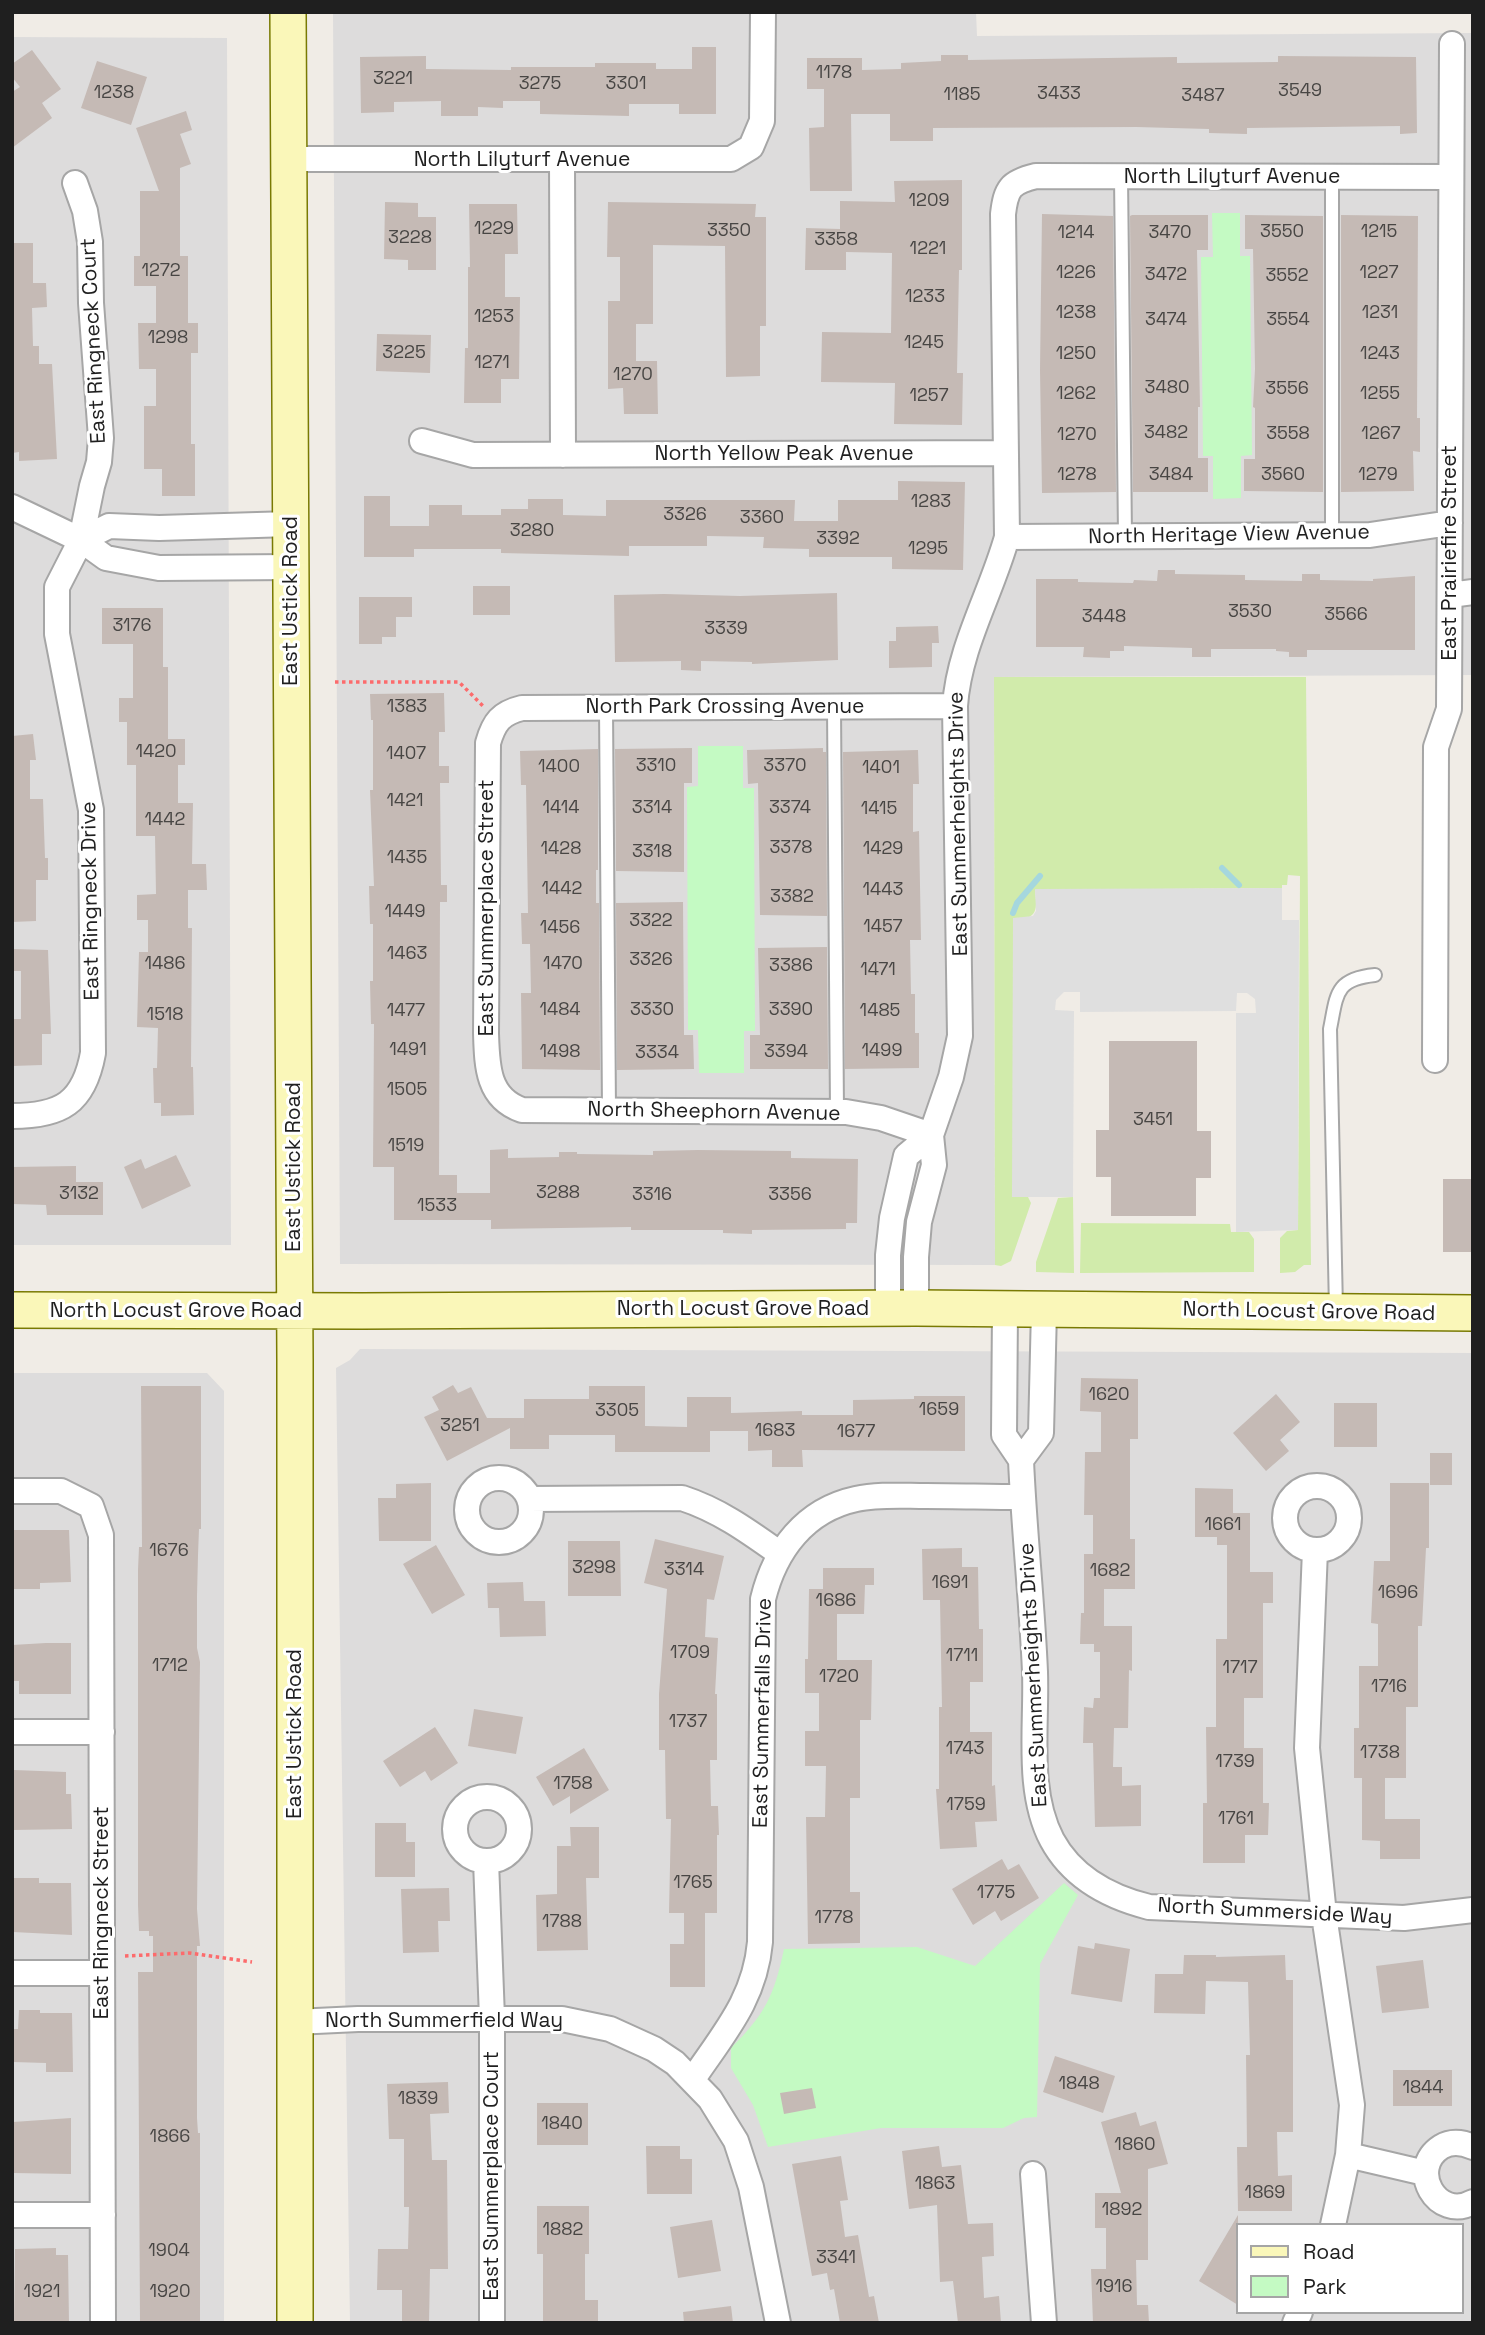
<!DOCTYPE html>
<html>
<head>
<meta charset="utf-8">
<style>
	body { margin:0 }
	#map { position:relative; width:1485px; height:2335px; overflow:hidden; background:#f0ece6; font-family:"Space Grotesk",sans-serif }
	canvas { display:block }
	.frame { position:absolute; inset:0; border:14px solid #1f1f1f; pointer-events:none }
	.legend { position:absolute; left:1236px; top:2223px; width:228px; height:91px; box-sizing:border-box; background:#fff; border:2px solid #a5a5a5; margin:0; padding:9px 12px; list-style:none; font-size:21px; color:#1f1f1f }
	.legend li { display:flex; align-items:center; gap:14px; height:35px }
	.legend b { width:35px; border:2px solid #a5a5a5 }
</style>
</head>
<body>
<div id="map">
<canvas width="1485" height="2335"></canvas>
<div class="frame"></div>
<ul class="legend">
<li><b style="height:9px;background:#faf7b9"></b>Road</li>
<li><b style="height:19px;background:#c4fac3"></b>Park</li>
</ul>
</div>
<script>
const c = document.querySelector('canvas').getContext('2d');
c.lineJoin = 'round';
function paint(path, color) { c.fillStyle = color; c.fill(path, 'evenodd'); }
function trace(path, color, width, dash) { c.strokeStyle = color; c.lineWidth = width; c.lineCap = dash ? 'butt' : 'round'; c.setLineDash(dash || []); c.stroke(path); }
function label(font, color, halo, rows, align = 'center') {
  c.font = font + ' "Space Grotesk",sans-serif'; c.lineWidth = 6; c.setLineDash([]); c.textBaseline = 'middle'; c.strokeStyle = halo; c.fillStyle = color; for (const [text, x, y, turn = 0] of rows) {
    c.save(); c.translate(x, y); c.rotate((+turn || 0) * Math.PI / 180); c.textAlign = isNaN(turn) ? turn : align; if (halo) c.strokeText(text, 0, 0); c.fillText(text, 0, 0); c.restore();
  }
}
paint(new Path2D(`
	M333,12H976L977,36L1473,33V675L994,677L995,1265L340,1264Z
	M12,37L227,38L231,1245H12Z
	M360,1349L1473,1353V2323H350L336,1368L350,1360ZM1238,2225H1462V2312H1238Z
	M12,1373H207L224,1391V2323H12Z`), '#dddcdc');
paint(new Path2D(`
	M994,677H1306L1311,1265H1304L1295,1272L1280,1273V1238L1287,1231L1298,1230L1300,876L1288,875L1287,885H1282V888L1035,890C1036,901 1039,914 1027,918L1012,1196L1028,1197L1031,1203L1011,1261L1001,1266L995,1265Z
	M1073,1197L1074,1273L1036,1272V1262L1058,1198Z
	M1081,1223L1230,1224L1231,1232H1249L1254,1239V1272L1080,1273Z`), '#d1ebab');
paint(new Path2D(`
	M1212,213H1240V256H1250L1252,455L1241,456V498L1213,499V456H1203L1201,257H1213Z
	M698,746H743V788H754L755,1031H744V1073H699L698,1030H688L687,787L698,786Z
	M1064,1883L1078,1895L1040,1964L1037,2117L1024,2118L1003,2128H881L768,2147L753,2105L731,2068V2048C765,2014 774,1996 784,1949L917,1947L975,1966Z`), '#c4fac3');
paint(new Path2D(`
	M1282,888V920H1299L1298,1230L1236,1232V1013H1256L1255,999L1247,993H1237L1236,1011L1080,1012V992H1064L1056,1000L1055,1010L1074,1011L1073,1197H1012L1013,918L1033,916L1036,911L1035,889Z`), '#dfdfdf');
trace(new Path2D(`
	M1222,868L1239,885
	M1013,913L1017,903L1040,876`), '#a5d7de', 6);
paint(new Path2D(`
	M692,47H716V114H679V104H629V116L540,114V101H503V108L478,107V116H441V101L394,102V112L361,113L360,57L426,56V69L511,70V67H595V63H656V69H692Z
	M32,50L61,89L42,103L52,118L12,148V92L20,87L12,77V64Z
	M941,55H968V60L1177,57V63L1278,62V56L1416,57L1417,133L1400,134V126L1247,128V134L1209,133V129L1136,127L933,128V141H890V114H851L852,191H810L809,128L824,127V89H807V58H862V70L901,69V63L941,61Z
	M97,61L147,77L131,125L81,108Z
	M186,111L192,130L180,134L191,164L180,168V256H188V323H198V353H191V444H195V496H162V469H144V406H156V369H139L138,323H156V286H134V256H140V191H159L136,128Z
	M962,180V270H959L957,373H963L962,425L894,424L895,383L821,382L822,332L891,333L892,253L846,252V270H805L806,228L840,229V201L895,202L894,181Z
	M385,202L418,203V217H436V270H408V260L384,259Z
	M608,202L756,204L755,217H766V326H760V376L726,377L725,246L653,245V324H636V361H657L658,414H624L623,388L608,389V301H620V257H607Z
	M469,204H517L518,254H505V297H520L519,379H501V403H464L465,348H468V267H470Z
	M1042,214L1113,216L1116,492L1042,493L1040,370Z
	M1132,215H1208V250H1197L1200,407H1198V458H1208V492H1133L1130,216Z
	M1245,215L1323,216V492L1244,491V459H1255V408L1253,407L1255,369L1253,249H1245Z
	M1341,215L1418,216L1417,418H1420V452L1413,451L1414,491L1341,492Z
	M12,243H33V283H46L47,307L32,308L33,346H39V364H52L57,459L19,461V452L12,453Z
	M377,334L431,335L430,373L376,371Z
	M898,481L965,482L963,570L892,569V557H809V549L763,548L764,537L707,536V546H629V556L501,553V549H414V557H364V496H390V526H429V505H462V515H501V509H528V499H563V515L606,516V500H795L794,521H838V500H898Z
	M1158,570H1175V574L1245,575V580L1302,581V574H1320V580L1373,581V579L1415,576V650H1307V657H1289V652L1276,651V649H1211V657H1192V648L1124,646V651H1110V658L1083,657L1084,647H1036V579H1078V582L1133,583L1134,580L1157,581Z
	M473,586H510V615H473Z
	M837,593L838,660L752,664V662L701,661V671L681,670V661L615,662L614,595L664,594L740,596Z
	M359,597H412V617H396V637H382V644H359Z
	M102,608H163V667H168V739H185V765H178V803H193L192,864H206L207,890H188V928H192L191,1067H193L194,1115L161,1116V1103H154L153,1068H157L158,1028L137,1027L139,952H148V920H137V895L156,894L155,836H136V765H127V722H119V698H133V644H102Z
	M938,626L939,643H932V667L889,668V641H896V627Z
	M444,693L445,732H439V766H449V783H440L441,885H447V902H440L439,1175H457V1193H490V1150L508,1149V1158L559,1157V1152H577V1154L653,1155V1151L698,1150L791,1151V1158L858,1159L857,1223H846V1229L752,1230V1234L723,1233V1230H631V1227L491,1229V1220H394V1167H373L374,1024H371L370,981H373V924H370L369,886H374L370,790H373V720H371L370,694Z
	M33,734L36,760H30V799H43L45,858H48V880H36V921L12,922V736Z
	M692,748V783H684V872L616,871L615,749Z
	M823,748V752H826L827,916L760,915L758,783L748,784L747,750Z
	M598,749V870H596V903H599L600,1070L522,1069L521,993H531L530,944H522L521,913H528L526,785H521L520,751Z
	M918,750L919,784H913V832L919,831L921,940H910L911,994H915V1033H919V1068L845,1069L843,752Z
	M683,902L684,1035H693L694,1069L617,1070L616,903Z
	M827,947L828,1069H750V1035H760L758,948Z
	M12,949L48,950L51,1034H42V1065L12,1066V1019H21V971H12Z
	M1109,1041H1197V1131H1211V1178H1196V1216H1111V1177H1096V1130H1109Z
	M176,1155L191,1186L142,1209L124,1167L141,1159L145,1169Z
	M76,1166V1182H103V1215H47L46,1205L12,1204V1167Z
	M1443,1179H1473V1252H1443Z
	M1081,1378L1138,1379V1439H1130V1539H1135V1589H1104V1626H1132V1671L1129,1670L1128,1728H1114L1113,1767H1122V1786L1141,1785V1826L1095,1827L1093,1743H1083L1084,1707L1093,1708L1094,1698H1100V1652H1094V1644H1080L1081,1613H1084V1554H1093V1515H1084L1085,1452H1101V1412L1080,1411Z
	M453,1385L458,1393L471,1387L487,1418H524V1399H589V1386H645V1426L687,1427V1397H731V1413L802,1411V1415H853V1400L914,1399V1396H965V1451L802,1450L803,1467H772V1450L748,1451V1431H710V1452H615V1435H549V1449H510V1428L447,1461L424,1417L439,1410L432,1397Z
	M141,1386H201V1529H199L198,1555L197,1596V1648L200,1662L197,1909L200,1946H197V2118L198,2133H200V2323H140L138,1972H153V1936H149V1931H139L138,1905V1570L139,1547H142Z
	M1276,1394L1300,1422L1280,1440L1289,1451L1266,1471L1233,1433Z
	M1334,1403H1377V1447H1334Z
	M1430,1453H1452V1485H1430Z
	M431,1483V1541H379L378,1498H396V1484Z
	M1390,1483H1429V1548H1426L1422,1626H1418V1707H1406V1778H1385V1819H1420V1859H1380V1841L1362,1840V1778H1354V1728H1359V1666H1378V1624L1371,1623L1374,1561H1390Z
	M1195,1488L1233,1489V1513H1250V1572H1273V1603H1263V1698H1244V1748H1263V1803H1269L1268,1835H1245V1863H1203V1803H1207L1206,1727H1216V1639H1227V1545H1217V1537H1195Z
	M13,1530H69L71,1582L40,1583V1589H13Z
	M655,1539L724,1556L714,1600L707,1599L705,1637L718,1638L715,1694H717V1760H710L711,1806H718L719,1835H717V1913H705V1987H670V1944H684V1913H669L671,1819H666L665,1750H659V1694L667,1589L644,1583Z
	M568,1541H620L621,1596H568Z
	M436,1545L465,1595L432,1614L403,1564Z
	M962,1548V1567H978L979,1629H983V1682H970V1732H992V1786L995,1785L997,1821L975,1822L977,1847L940,1849L936,1789H939V1707H942L940,1600H923L922,1549Z
	M823,1568H874V1585H865L864,1614H837V1660H872L871,1720H860V1798H850V1892H860V1943L808,1944L806,1817H825L826,1766H805V1731H819V1693H805V1659H808L809,1589H823Z
	M523,1582L524,1601H545L546,1636L500,1637L499,1608H488L487,1583Z
	M46,1643H71V1694H19V1681H13L12,1645Z
	M474,1709L523,1717L516,1754L468,1746Z
	M435,1727L458,1763L431,1781L425,1771L400,1787L383,1761Z
	M584,1748L609,1790L570,1814V1796L553,1806L536,1777Z
	M14,1770L66,1772V1794H71L72,1829L14,1830Z
	M375,1823H406V1842H415V1877H375Z
	M570,1827H599V1878H586L588,1950L537,1951L536,1895L557,1894V1846H571Z
	M1002,1859L1008,1870L1019,1864L1039,1898L1001,1921L995,1911L973,1925L952,1889Z
	M12,1878H39V1883H71L72,1935L13,1932Z
	M449,1888L450,1921H438L439,1952L403,1953L401,1889Z
	M1095,1943L1130,1949L1122,2002L1071,1994L1078,1946L1094,1949Z
	M1184,1955H1216V1957L1285,1955L1286,1980H1293V2132H1277L1278,2176L1292,2175V2211H1238L1237,2147H1247L1246,2055H1250L1248,1982L1206,1981L1205,2014L1154,2013L1155,1974H1183Z
	M1423,1960L1429,2008L1382,2013L1376,1966Z
	M19,2010H40V2013H72L73,2072H46V2063L13,2062V2029H18Z
	M1055,2056L1115,2076L1103,2113L1043,2092Z
	M1393,2070H1452V2106H1393Z
	M448,2082L449,2113L430,2114L432,2160H447L448,2269H430L429,2323H402V2290H377L378,2249H408L409,2207H404V2139H389L387,2084Z
	M812,2088L816,2108L784,2114L780,2093Z
	M537,2103H588V2145H537Z
	M1136,2112L1140,2126L1156,2121L1168,2164L1148,2169V2260H1136L1137,2305H1148L1149,2323H1093L1091,2269H1106V2228H1095V2193H1121L1101,2122Z
	M71,2118V2174L13,2173V2122Z
	M646,2146H680V2159H692V2194H647Z
	M939,2146L942,2167L961,2165L968,2224L993,2223L994,2256L982,2257L984,2298L999,2296L1001,2323H958L953,2281L940,2282L937,2205L909,2209L902,2151Z
	M841,2156L848,2200L840,2201L845,2237L858,2235L869,2297L874,2296L879,2323H840L834,2289L830,2290L827,2273L812,2276L792,2164Z
	M537,2206H589V2254H585V2300H598V2323H543V2254H537Z
	M1238,2215V2305L1199,2281Z
	M712,2220L721,2271L678,2278L670,2227Z
	M56,2248V2255H68L69,2323H14L15,2249Z
	M731,2306L733,2323H684L683,2312Z`), '#c5bab5');
const service = new Path2D(`
	M1121,177L1125,536
	M1332,177V535
	M834,707L837,1112
	M606,708L609,1111
	M1336,1309L1330,1029C1337,994 1335,979 1375,975`);
const minor = new Path2D(`
	M289,159H731L751,147L762,121L763,12
	M562,160L563,455
	M422,441L473,455L1005,453
	M12,507L81,540
	M290,524L159,528L109,526L81,540L106,558L159,568L291,567
	M1007,537L1370,535L1450,523
	M1450,595L1473,592
	M955,706L522,708C501,713 494,722 488,743L486,1033C487,1065 487,1098 522,1110L846,1112L881,1118L931,1135L951,1077L960,1036L955,706C959,647 991,594 1007,537L1003,214C1006,189 1010,182 1036,176L1451,177
	M1435,1060L1436,747L1449,709L1452,44
	M12,1116C61,1116 84,1103 93,1053L91,810L57,634V587L81,540L92,486L99,462L101,438L91,303L90,242L85,211L75,183
	M888,1308V1255L892,1218L906,1156L931,1135L934,1165L919,1222L916,1257V1308
	M1005,1309L1004,1435L1021,1460L1041,1433L1044,1310
	M1021,1460C1024,1531 1032,1601 1035,1672C1037,1726 1026,1791 1052,1840C1072,1877 1109,1897 1149,1907L1404,1918L1473,1910
	M467 1510a32 32 0 1 1 64 0a32 32 0 1 1-64 0Z
	M1285 1518a32 32 0 1 1 64 0a32 32 0 1 1-64 0Z
	M12,1491H61L91,1506L101,1535L103,2323
	M529,1499L682,1498C719,1510 748,1531 779,1553
	M1315,1550L1307,1748L1324,1915L1352,2105L1348,2155L1333,2225
	M12,1732H102
	M455 1829a32 32 0 1 1 64 0a32 32 0 1 1-64 0Z
	M486,1861L492,2018V2323
	M12,1973H102
	M295,2022L358,2019H562L610,2029L654,2049L675,2063L710,2099L736,2141L751,2187L778,2323
	M693,2079C724,2033 755,1999 760,1942L763,1599C775,1550 805,1510 856,1499C878,1494 903,1496 926,1496C958,1496 990,1497 1022,1497
	M1473,2147C1462,2142 1451,2141 1441,2147C1407,2169 1437,2222 1473,2202
	M1348,2155L1425,2173
	M1033,2174L1044,2323
	M12,2215H103
	M1295,2323L1300,2312`);
const secondary = new Path2D(`
	M288,12L295,1359V2323
	M12,1310L362,1311L916,1308L1473,1313`);
trace(service, '#a6a6a6', 16);
trace(minor, '#a6a6a6', 28);
trace(secondary, '#797a03', 38);
trace(new Path2D(`
	M335,682H459L483,706
	M125,1956L189,1953L252,1962`), '#fc6b6c', 3.5, [3.5, 3.5]);
trace(service, '#fff', 12);
trace(minor, '#fff', 24);
trace(secondary, '#faf7b9', 35);
label('18px', '#484644', null, [
	["1178",834,73],
	["3221",393,79],
	["3275",540,84],
	["3301",626,84],
	["3549",1300,91],
	["1238",114,93],
	["3433",1059,94],
	["1185",962,95],
	["3487",1203,96],
	["1209",929,201],
	["1229",494,229],
	["3350",729,231],
	["3550",1282,232],
	["1215",1379,232],
	["1214",1076,233],
	["3470",1170,233],
	["3228",410,238],
	["3358",836,240],
	["1221",928,249],
	["1272",161,271],
	["1226",1076,273],
	["1227",1379,273],
	["3472",1166,275],
	["3552",1287,276],
	["1233",925,297],
	["1238",1076,313],
	["1231",1380,313],
	["1253",494,317],
	["3474",1166,320],
	["3554",1288,320],
	["1298",168,338],
	["1245",924,343],
	["3225",404,353],
	["1250",1076,354],
	["1243",1380,354],
	["1271",492,363],
	["1270",633,375],
	["3480",1167,388],
	["3556",1287,389],
	["1262",1076,394],
	["1255",1380,394],
	["1257",929,396],
	["3482",1166,433],
	["3558",1288,434],
	["1267",1381,434],
	["1270",1077,435],
	["1278",1077,475],
	["3484",1171,475],
	["3560",1283,475],
	["1279",1378,475],
	["1283",931,502],
	["3326",685,515],
	["3360",762,518],
	["3280",532,531],
	["3392",838,539],
	["1295",928,549],
	["3530",1250,612],
	["3566",1346,615],
	["3448",1104,617],
	["3176",132,626],
	["3339",726,629],
	["1383",407,707],
	["1420",156,752],
	["1407",406,754],
	["3310",656,766],
	["3370",785,766],
	["1400",559,767],
	["1401",881,768],
	["1421",405,801],
	["1414",561,808],
	["3314",652,808],
	["3374",790,808],
	["1415",879,809],
	["1442",165,820],
	["3378",791,848],
	["1428",561,849],
	["1429",883,849],
	["3318",652,852],
	["1435",407,858],
	["1442",562,889],
	["1443",883,890],
	["3382",792,897],
	["1449",405,912],
	["3322",651,921],
	["1457",883,927],
	["1456",560,928],
	["1463",407,954],
	["3326",651,960],
	["1486",165,964],
	["1470",563,964],
	["3386",791,966],
	["1471",878,970],
	["1484",560,1010],
	["3330",652,1010],
	["3390",791,1010],
	["1477",406,1011],
	["1485",880,1011],
	["1518",165,1015],
	["1491",408,1050],
	["1499",882,1051],
	["1498",560,1052],
	["3394",786,1052],
	["3334",657,1053],
	["1505",407,1090],
	["3451",1153,1120],
	["1519",406,1146],
	["3288",558,1193],
	["3132",79,1194],
	["3316",652,1195],
	["3356",790,1195],
	["1533",437,1206],
	["1620",1109,1395],
	["1659",939,1410],
	["3305",617,1411],
	["3251",460,1426],
	["1683",775,1431],
	["1677",856,1432],
	["1661",1223,1525],
	["1676",169,1551],
	["3298",594,1568],
	["3314",684,1570],
	["1682",1110,1571],
	["1691",950,1583],
	["1696",1398,1593],
	["1686",836,1601],
	["1709",690,1653],
	["1711",962,1656],
	["1712",170,1666],
	["1717",1240,1668],
	["1720",839,1677],
	["1716",1389,1687],
	["1737",688,1722],
	["1743",965,1749],
	["1738",1380,1753],
	["1739",1235,1762],
	["1758",573,1784],
	["1759",966,1805],
	["1761",1236,1819],
	["1765",693,1883],
	["1775",996,1893],
	["1778",834,1918],
	["1788",562,1922],
	["1848",1079,2084],
	["1844",1423,2088],
	["1839",418,2099],
	["1840",562,2124],
	["1866",170,2137],
	["1860",1135,2145],
	["1863",935,2184],
	["1869",1265,2193],
	["1892",1122,2210],
	["1882",563,2230],
	["1904",169,2251],
	["3341",836,2258],
	["1916",1114,2287],
	["1921",42,2292],
	["1920",170,2292]
]);
label('21px', '#1f1f1f', '#fff', [
	["North Lilyturf Avenue",522,160],
	["North Lilyturf Avenue",1232,177],
	["East Ringneck Court",94,341,-93],
	["North Yellow Peak Avenue",784,454],
	["North Heritage View Avenue",1229,535,-1],
	["East Prairiefire Street",1450,553,-90],
	["East Ustick Road",291,601,-90],
	["North Park Crossing Avenue",725,707],
	["East Summerheights Drive",959,824,-91],
	["East Ringneck Drive",91,901,-91],
	["East Summerplace Street",487,908,-90],
	["North Sheephorn Avenue",714,1112,1],
	["East Ustick Road",294,1167,-90],
	["North Locust Grove Road",743,1309],
	["North Locust Grove Road",176,1311],
	["North Locust Grove Road",1309,1312,1],
	["East Summerheights Drive",1034,1675,-93],
	["East Summerfalls Drive",763,1713,-89],
	["East Ustick Road",295,1734,-90],
	["North Summerside Way",1275,1912,3],
	["East Ringneck Street",102,1913,-90],
	["North Summerfield Way",444,2021],
	["East Summerplace Court",492,2176,-90]
]);
</script>
</body>
</html>
